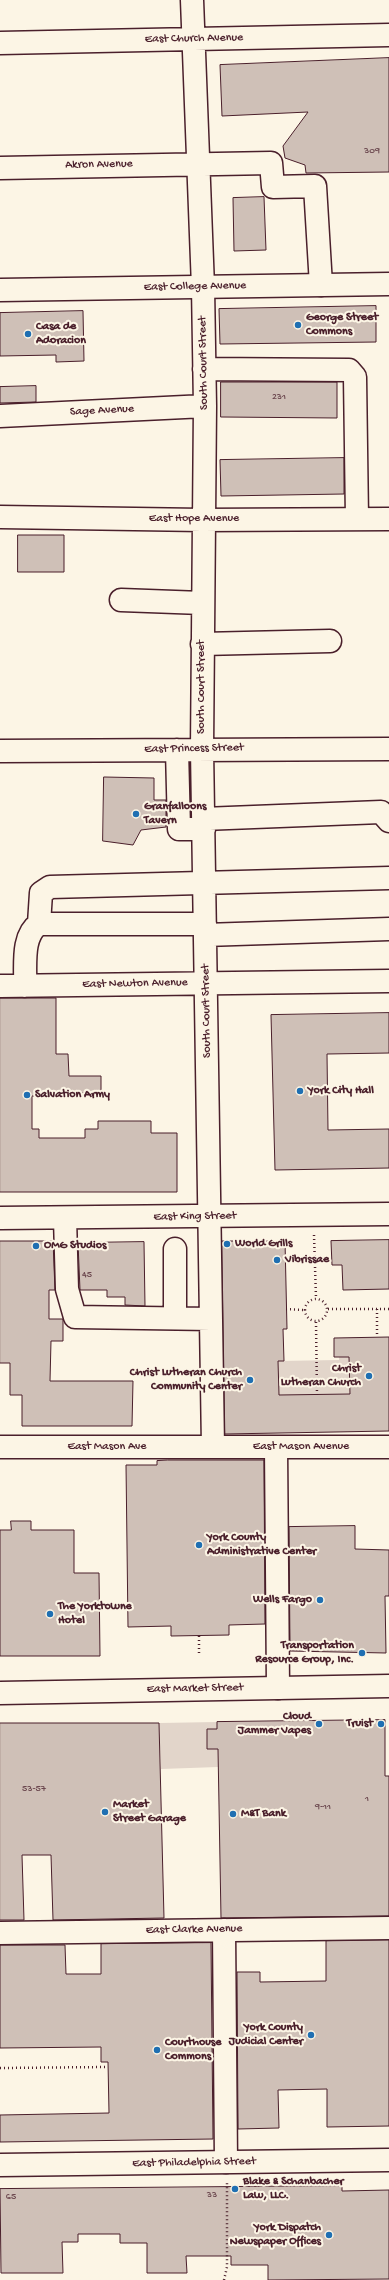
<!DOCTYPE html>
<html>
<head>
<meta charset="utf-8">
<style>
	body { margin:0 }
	canvas { display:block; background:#fcf5e5 }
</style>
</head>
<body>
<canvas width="389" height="2280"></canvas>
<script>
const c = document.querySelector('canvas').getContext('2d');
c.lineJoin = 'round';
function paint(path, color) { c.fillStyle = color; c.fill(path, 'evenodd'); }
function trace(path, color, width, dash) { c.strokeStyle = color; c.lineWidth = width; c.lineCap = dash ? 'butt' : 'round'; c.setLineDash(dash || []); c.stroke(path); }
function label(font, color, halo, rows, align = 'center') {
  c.font = font + ' "Gochi Hand",sans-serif'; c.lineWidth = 4; c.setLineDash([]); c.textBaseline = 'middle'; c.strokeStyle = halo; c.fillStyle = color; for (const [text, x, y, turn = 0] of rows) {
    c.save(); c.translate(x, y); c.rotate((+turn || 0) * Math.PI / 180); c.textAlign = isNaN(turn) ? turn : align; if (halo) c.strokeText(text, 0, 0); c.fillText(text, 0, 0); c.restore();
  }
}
paint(new Path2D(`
	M339,1357H349L350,1394L279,1399L278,1361L339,1360Z
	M217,1722V1729H207V1749H218V1767L161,1769L159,1723Z`), '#e2d5ca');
const building = new Path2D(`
	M389,58V172L306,173L305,165L285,158L283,146L308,112L222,116L220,65Z
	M264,197L266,250L234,251L233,198Z
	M376,306V342L220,344L219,309Z
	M83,311L84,361L56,362V355L0,356V313Z
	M221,382H337V418L221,417Z
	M36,386V402L0,403V387Z
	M344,458V494L221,496L220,460Z
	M18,535H64V572H18Z
	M104,777L154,778V800H166V827L141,830L133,845L103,841Z
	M0,998H56V1054H68L69,1076H101V1093H55V1096H32V1129H39V1138H85V1129H98V1121H151V1133H177V1192H0Z
	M389,1013V1053L327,1054L328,1130L389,1129V1168L275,1170L271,1015Z
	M389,1240V1289L343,1290L342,1265H332L331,1241Z
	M0,1241H53L55,1290H49V1319H63V1341H51L50,1381H133L132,1426H22V1395H10V1363H0Z
	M222,1241H285L287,1329H283L284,1361H278L279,1395L350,1394L349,1357H334V1338L389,1337V1431L225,1434Z
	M144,1242L145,1306L125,1305V1297H107V1290H80L78,1243Z
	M168,1460H264L265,1624L229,1625V1635L171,1636V1626L128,1627L126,1465H157V1461Z
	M11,1521H31V1530H74V1573H99L100,1656H0V1530H11Z
	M355,1526V1549L389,1550V1596H385L386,1653L290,1651L289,1527Z
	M385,1720V1776H389V1916L221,1918L218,1749H207V1729H217V1722Z
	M0,1723H159L164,1918L53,1920L51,1855H22L24,1920H0Z
	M389,1940V2126L327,2127V2089L278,2090L279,2128L238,2129L237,1972H260V1982L326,1981V1941Z
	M211,1943L213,2139L0,2142V2115L109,2113L108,2062H101V2047L0,2048V1945H65L66,1974H101V1944Z
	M342,2186V2191L389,2190V2279L268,2280V2265H231V2256H186L187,2273H147V2243H120V2234H78V2242H62L63,2273H1L0,2189Z`);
paint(building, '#cfc0b7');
trace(building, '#4a1f2b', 1);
const minor = new Path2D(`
	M192,0L203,287L205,406L202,749L213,1447
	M0,43L389,35
	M0,168L271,163L273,187L315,186L321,285
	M204,369L349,370L355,377L357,519
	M0,416L205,406
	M0,517L202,520L389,519
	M121,600L202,603
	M202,644L330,641
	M177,750L179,829H204
	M0,751L389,749
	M203,819L381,812L389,821
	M39,924L41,893L50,887L389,878
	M205,935L389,929
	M0,986L389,981
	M25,986C26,966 21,936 39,924H205
	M0,1218L389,1214
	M65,1218L67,1289L75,1317L211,1319
	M175,1318V1249
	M0,1447H389
	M276,1447L278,1688
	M224,1930L226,2162
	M0,1933L389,1928`);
const major = new Path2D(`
	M0,290L389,284
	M0,1693L389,1686
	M0,2165L389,2160`);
trace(minor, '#4a1f2b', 25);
trace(major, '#4a1f2b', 25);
trace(new Path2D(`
	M314,1235L316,1298
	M305 1310a11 11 0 1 1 22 0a11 11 0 1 1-22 0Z
	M286,1309L304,1310
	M328,1309H389
	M377,1309V1337
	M316,1322L317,1395
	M199,1636V1655
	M0,2068L108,2067
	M224,2280L227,2267V2183`), '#4a1f2b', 2.5, [1, 3]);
trace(minor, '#fcf5e5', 22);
trace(major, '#fcf5e5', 22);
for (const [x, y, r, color] of [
	[298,325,4,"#1f6fb2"],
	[28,334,4,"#1f6fb2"],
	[136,814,4,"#1f6fb2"],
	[300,1091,4,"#1f6fb2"],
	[27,1095,4,"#1f6fb2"],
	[227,1244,4,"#1f6fb2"],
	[36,1246,4,"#1f6fb2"],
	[277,1260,4,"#1f6fb2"],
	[369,1376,4,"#1f6fb2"],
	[250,1380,4,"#1f6fb2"],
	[199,1545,4,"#1f6fb2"],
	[320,1600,4,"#1f6fb2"],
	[50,1614,4,"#1f6fb2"],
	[362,1653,4,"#1f6fb2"],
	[319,1724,4,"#1f6fb2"],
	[381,1724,4,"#1f6fb2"],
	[105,1812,4,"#1f6fb2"],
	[233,1814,4,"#1f6fb2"],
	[311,2035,4,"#1f6fb2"],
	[157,2050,4,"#1f6fb2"],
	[235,2189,4,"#1f6fb2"],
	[329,2235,4,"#1f6fb2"]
]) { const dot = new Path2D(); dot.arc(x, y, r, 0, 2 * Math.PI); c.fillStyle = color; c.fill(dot); trace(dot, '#fcf5e5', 1.5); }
label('10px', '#6b474e', null, [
	["309",372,151],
	["231",279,397],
	["45",87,1275],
	["53-57",34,1789],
	["1",367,1799],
	["9-11",323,1807],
	["33",212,2195],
	["65",11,2197]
]);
label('12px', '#4a1f2b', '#fcf5e5', [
	["East Church Avenue",194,39,-1],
	["Akron Avenue",99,165,-1],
	["East College Avenue",195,287,-1],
	["South Court Street",204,363,-91],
	["Sage Avenue",102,411,-3],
	["East Hope Avenue",194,519],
	["South Court Street",202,687,-90],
	["East Princess Street",194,749,-1],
	["East Newton Avenue",135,984,-1],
	["South Court Street",207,1011,-91],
	["East King Street",195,1217,-1],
	["East Mason Ave",107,1447],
	["East Mason Avenue",301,1447],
	["East Market Street",195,1689,-1],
	["East Clarke Avenue",194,1930,-1],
	["East Philadelphia Street",194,2163,-1]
]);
label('bold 12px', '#4a1f2b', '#fcf5e5', [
	["George Street",306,318],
	["Commons",306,332],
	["Casa de",36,327],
	["Adoracion",36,341],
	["Granfalloons",144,807],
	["Tavern",144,821],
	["York City Hall",308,1091],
	["Salvation Army",35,1095],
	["World Grills",235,1244],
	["OMG Studios",44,1246],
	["Vibrissae",285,1260],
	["Christ",361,1369,"right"],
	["Lutheran Church",361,1383,"right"],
	["Christ Lutheran Church",242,1373,"right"],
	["Community Center",242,1387,"right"],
	["York County",207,1538],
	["Administrative Center",207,1552],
	["Wells Fargo",312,1600,"right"],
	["The Yorktowne",58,1607],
	["Hotel",58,1621],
	["Transportation",354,1646,"right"],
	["Resource Group, Inc.",354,1660,"right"],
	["Cloud",311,1717,"right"],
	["Jammer Vapes",311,1731,"right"],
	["Truist",373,1724,"right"],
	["Market",113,1805],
	["Street Garage",113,1819],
	["M&T Bank",241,1814],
	["York County",303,2028,"right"],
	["Judicial Center",303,2042,"right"],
	["Courthouse",165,2043],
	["Commons",165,2057],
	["Blake & Schanbacher",243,2182],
	["Law, LLC.",243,2196],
	["York Dispatch",321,2228,"right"],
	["Newspaper Offices",321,2242,"right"]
], 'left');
</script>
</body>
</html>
